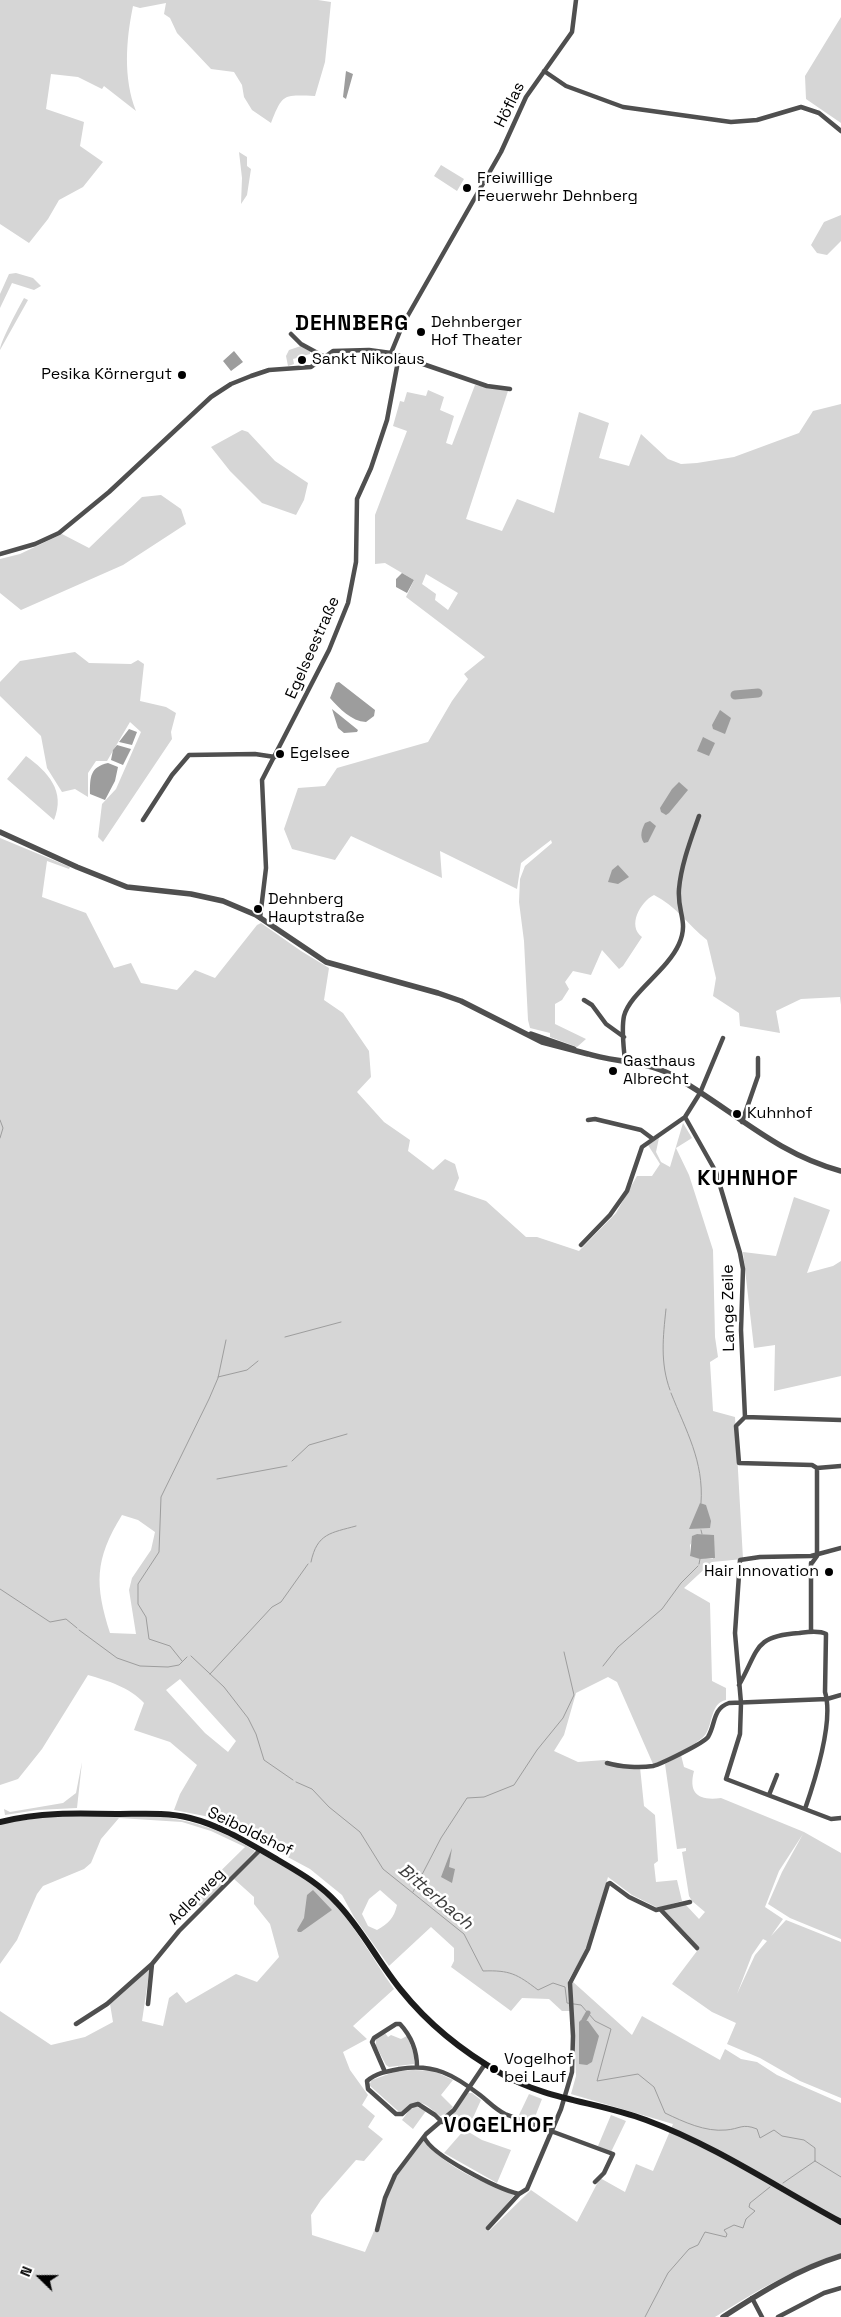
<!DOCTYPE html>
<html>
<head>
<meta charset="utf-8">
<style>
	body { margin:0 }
	#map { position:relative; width:841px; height:2317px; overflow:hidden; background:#fff; font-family:"Space Grotesk",sans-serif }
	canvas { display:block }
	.north { position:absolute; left:15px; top:2252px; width:50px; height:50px; -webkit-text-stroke:4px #fff; paint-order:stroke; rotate:292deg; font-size:14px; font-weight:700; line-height:20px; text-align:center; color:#000 }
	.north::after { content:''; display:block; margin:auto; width:18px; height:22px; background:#000; clip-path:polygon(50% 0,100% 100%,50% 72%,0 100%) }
</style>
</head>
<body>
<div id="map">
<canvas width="841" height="2317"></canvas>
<div class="north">N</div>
</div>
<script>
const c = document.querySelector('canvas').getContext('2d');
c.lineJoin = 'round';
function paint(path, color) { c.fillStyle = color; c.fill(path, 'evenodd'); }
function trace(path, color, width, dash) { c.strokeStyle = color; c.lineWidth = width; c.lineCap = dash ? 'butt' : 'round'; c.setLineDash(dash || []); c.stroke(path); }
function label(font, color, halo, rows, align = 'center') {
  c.font = font + ' "Space Grotesk",sans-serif'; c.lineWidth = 5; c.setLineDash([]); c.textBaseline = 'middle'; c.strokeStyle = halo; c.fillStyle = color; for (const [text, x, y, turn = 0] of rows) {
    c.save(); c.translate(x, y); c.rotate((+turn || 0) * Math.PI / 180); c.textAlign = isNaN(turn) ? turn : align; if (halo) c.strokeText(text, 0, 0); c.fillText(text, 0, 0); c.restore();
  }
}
paint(new Path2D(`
	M0,0H318L331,2L325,62L315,96C283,95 283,93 271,123L252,110L244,97L242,85L234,72L211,69L177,33L170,18L164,14L166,3L140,8L133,6C126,40 123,78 136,111L104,86L102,89L78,77L51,74L46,109L84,122L80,146L103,162L83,187L59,200L48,219L29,243L0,224Z
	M841,17V123L806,99L805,76Z
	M239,152L247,157V166L251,169L247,195L241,204L242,178Z
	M441,165L464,179L457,191L434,176Z
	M841,215V241L827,255L817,253L811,245L824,222Z
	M16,273L33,278L41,286L34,290L12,283L0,308V294L9,274Z
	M24,298L28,300L0,350C0,342 19,307 24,298Z
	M301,346L310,351V354L293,359L294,364L288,366L286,356L289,350Z
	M475,385L508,391L466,519L502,531L517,499L554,513L579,412L609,423L599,458L629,466L641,434L668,459L681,464L697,463L734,457L799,433L813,411L841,404V1005L840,997L801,999L776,1011L780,1033L740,1026L739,1013L713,996L716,978L707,940C688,925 676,906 654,895C640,902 627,926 642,937L623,966L619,969L602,950L591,975L573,971L565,982L569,989L562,1000L555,1004V1024L586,1039L577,1047L550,1037V1033L530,1028L528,1020L524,941L519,902L520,879L525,866L552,843L551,840L521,863L517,889L440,851L442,878L351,836L335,860L292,849L284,829L298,788L325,786L337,768L428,742L452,701L468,679L464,674L485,657L406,597L414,580L385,563L375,564V515L407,431L393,426L400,401L404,402L407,392L426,396L428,390L444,397L440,410L454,416L446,443L452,445ZM426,574L458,593L448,610L435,600L436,594L422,584Z
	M242,430L248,432L275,461L308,483L304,500L296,515L262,503L230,471L211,447Z
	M161,495L181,509L186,524L123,565L21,610L0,593V559L20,554L62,534L89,548L142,497Z
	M75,652L89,663L131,664L138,660L144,664L140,701L166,707L176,713L171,732L172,739L103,842L98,837L102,804L116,789L141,732L130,722L107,761H96L88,773V797L75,789L62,792L47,768L41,736L0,696V682L20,661Z
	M26,756C48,772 66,791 54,820L7,779Z
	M0,838L70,867L69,869L47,861L42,897L86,913L114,968L131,963L141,983L177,990L195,970L215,978L257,925L261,923L301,951L329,968L324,1000L343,1013L369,1051L371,1077L357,1092L384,1122L410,1140L408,1151L433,1170L445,1159L455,1164L459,1178L454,1190L486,1201L526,1237H537L579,1251L616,1213L637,1176H652L660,1164L648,1145L659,1138L656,1152L661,1162L670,1167L683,1123L692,1138L676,1148L689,1175L713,1250L715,1337L718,1357L710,1362L713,1411L735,1417L743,1559L712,1562L684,1588L710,1603L712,1681L726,1688V1700C710,1703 713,1725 705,1735C697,1745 666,1760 653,1764L617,1682L608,1677L576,1693L564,1735L554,1751L578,1762L605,1760L612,1766L640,1767L644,1806L655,1815L658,1861L654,1864L656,1882L677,1880L682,1901L658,1908L632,1895L608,1877L587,1948L568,1981L570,2011H562L549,1999L522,1998L511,2011L451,1967L454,1961V1948L431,1927L389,1966L354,1917L342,1895L310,1869L215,1818L174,1810L180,1794L197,1765L170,1742L134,1730L144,1703C131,1688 106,1680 88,1675L42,1749L18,1779L0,1785ZM122,1515L138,1520L155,1532L151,1550L132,1578L129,1590L136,1634L110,1633C95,1585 94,1560 122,1515ZM697,1534L706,1535L713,1559L690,1556V1545ZM180,1679L236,1741L228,1752L205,1733L166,1690ZM380,1890L397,1905C394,1918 389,1923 377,1930L368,1926L362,1914L369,1899Z
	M794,1197L830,1210L807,1273L833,1266L841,1261V1376L774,1391L775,1345L754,1348L743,1252L776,1256Z
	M681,1755L684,1767L694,1771C688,1794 699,1801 721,1798L804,1832L841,1853V1939L790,1918L768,1904L782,1872L803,1834L779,1871L765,1907L783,1919L771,1936L786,1920L841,1942V2098L800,2081L760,2058L727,2044L736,2023L712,2012L672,1984L697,1951L663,1910L685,1904L699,1919L705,1912L692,1901L689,1896L682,1852L686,1851V1848L677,1849L665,1764ZM763,1939L767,1941L755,1955L737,1994L752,1955Z
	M82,1762L77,1808L37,1810L5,1815L4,1809L10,1812L63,1803L76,1793Z
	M146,1815C188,1819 220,1828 255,1851L202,1907L191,1900L245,1847L211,1831L182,1822L119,1818L101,1839L91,1863L84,1869L43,1886L37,1894L17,1940L0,1964V1824L51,1816Z
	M260,1853C281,1865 303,1876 322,1892C350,1916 372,1958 394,1989L353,2026L367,2039L343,2052L350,2070L368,2095L362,2105L375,2116L368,2127L383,2139L364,2161L356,2160L321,2200L311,2215L312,2235L365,2252L374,2231H378L385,2200L395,2178L423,2140C451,2171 477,2179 514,2195L486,2230L489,2231L531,2190L577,2222L600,2178L625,2192L636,2164L653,2171L673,2124L571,2094L576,2076L572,1981L632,2035L642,2016L720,2060L725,2049L741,2059L757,2062L777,2075L841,2103V2253C795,2268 756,2291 715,2317H0V2011L51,2045L85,2037L113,2022L110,2004L150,1967L142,2021L163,2026L169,1998L177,1992L186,2003L236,1974L257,1982L279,1957L270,1924L254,1904V1897L234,1879Z
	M385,2033L388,2037L391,2035L401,2039L407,2036L414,2054V2064L389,2067L386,2065L376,2046V2038Z
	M413,2070L434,2071L453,2080L441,2095L453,2107L446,2115L440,2116C422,2102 420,2097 401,2112L398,2111L369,2085L372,2080L397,2071Z
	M468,2093H472L481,2100L467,2131L482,2140L511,2150L497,2183L444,2153L465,2129L449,2119Z
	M529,2094L542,2099L533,2122L519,2115Z
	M415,2106L426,2111L413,2129L402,2120L410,2109Z
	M611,2115L626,2121L611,2152L598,2146Z`), '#d6d6d6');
paint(new Path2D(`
	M346,71L353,74L346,99L343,97Z
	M234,351L243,362L231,371L223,361Z
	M402,573L414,580L407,593L396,587V579Z
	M339,682L375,710L374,716L366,722C351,721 340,709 330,698L336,683Z
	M332,709L358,730L357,732L344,733L338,728Z
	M720,710L731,718L725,734L713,729L712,725Z
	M129,729L137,732L132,745L119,742Z
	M703,737L715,743L709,756L697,751Z
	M117,745L131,749L123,765L111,760L113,750Z
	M108,763L118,767L115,781L105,800L90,794C90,777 90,767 108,763Z
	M679,782L688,790L669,813L666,815L661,812L660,808L672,789Z
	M650,821L656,826L648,842L644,843C639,836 642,829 645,823Z
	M618,865L629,877L618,884L608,882L612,870Z
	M700,1503L706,1505L711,1521L710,1528L689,1529Z
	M697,1534L714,1535L715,1558L700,1559L690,1556L692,1536Z
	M452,1848L449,1867L455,1869L452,1883L441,1877Z
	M313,1890L332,1910L301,1932H298L297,1930L304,1918L307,1895Z
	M581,2020L588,2021L599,2036L592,2062L587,2065L579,2064V2022Z`), '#9d9d9d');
trace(new Path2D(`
	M0,1120L3,1128L0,1138
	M666,1309C663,1337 660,1363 670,1390
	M285,1337L341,1322
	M218,1377L247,1370L258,1361
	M671,1393C686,1431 704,1461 701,1503
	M292,1461L309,1445L347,1434
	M217,1479L287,1466
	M701,1530L702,1534
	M311,1562C317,1533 331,1533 356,1526
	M699,1564L700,1559
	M0,1589L50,1622L66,1619L77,1628
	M79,1630L117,1658L140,1666L168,1667L179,1665L187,1657
	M191,1656L224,1687L248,1718L256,1734L264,1760L293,1780
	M182,1661L170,1646L149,1639L146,1617L138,1604V1584L159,1552L161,1497L209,1399L218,1378L226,1340
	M603,1666L618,1647L662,1609L681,1583L698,1566
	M210,1674L272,1607L281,1602L308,1564
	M296,1782L312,1789L329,1807L360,1832L383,1869L464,1934L483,1971C510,1970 517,1974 538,1990L553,1983L565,1987L567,2003L581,2005L595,2021L611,2029L597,2081L638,2074L654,2087L665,2113C684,2122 705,2132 726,2130C740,2129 742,2123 757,2129L760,2138L774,2130L782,2136L804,2140L815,2148V2161
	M413,1892L441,1838L467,1798L484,1797L514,1785L537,1750L563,1718L574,1695L564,1652
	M815,2161L841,2177
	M783,2183L815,2161
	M645,2317L668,2273L689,2249L698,2245L705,2232L726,2237L727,2234L724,2230L734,2225L743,2228L746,2219L755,2211L749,2207L750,2203L770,2187`), '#9d9d9d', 1);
trace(new Path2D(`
	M584,2020L588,2013`), '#9d9d9d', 5);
trace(new Path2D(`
	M735,695L758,693`), '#9d9d9d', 9);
trace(new Path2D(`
	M544,71L566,86L623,107L731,122L757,120L801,107L819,113L841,131
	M291,334L301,344L323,356
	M391,353L403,324L501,152L526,97L572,32L576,0
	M0,554L35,544L59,533L109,492L211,397L231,384L251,376L269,370L311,367L333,351L369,350L391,353L487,386L510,389
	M143,820L172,775L189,755L255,754L275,757
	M260,918L266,868L262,780L329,650L348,603L356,562L357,499L371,468L387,420L399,356
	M584,1000L592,1005L606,1024L624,1037
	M625,1062C624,1048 621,1030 624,1016C630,993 667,971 679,944C689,921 677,913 679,889C681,865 691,839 699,816
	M685,1117L716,1172L740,1253L743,1269L741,1330L745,1417
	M588,1120L595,1119L641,1130L653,1139
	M742,1122L758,1076V1058
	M581,1245L610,1215L627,1191L642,1147L685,1117L700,1093L723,1038
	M745,1417L736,1426L739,1463L812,1465L817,1468
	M745,1417L841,1420
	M817,1468L841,1466
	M841,1548L811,1556L760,1557L740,1560L735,1633L741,1703L740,1734L726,1779L831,1819L841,1818
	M812,1563L817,1556V1468
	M811,1632V1563
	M739,1685C759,1650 753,1636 799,1633C807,1632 819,1630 826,1634L825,1692C834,1721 815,1780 805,1809
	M607,1763C620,1767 640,1768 653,1766C661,1764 704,1743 708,1737C716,1724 712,1709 729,1703L827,1699L841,1695
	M769,1795L777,1775
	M660,1909L690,1902
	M148,2004L152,1964L179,1931L260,1850
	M76,2024L107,2004L152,1964
	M385,2072L372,2042L374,2038L396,2024H400C412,2037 417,2050 417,2067
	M442,2122L435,2115L418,2104L411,2106L402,2114H396L368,2089L367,2081C376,2073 388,2071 399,2069C434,2063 454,2075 480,2095C489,2102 495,2109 505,2114L613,2154L604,2173L595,2182
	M424,2137C432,2156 498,2189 519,2194
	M488,2228L519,2194L527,2189L561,2109L572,2072L573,2036L570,1983L588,1949L608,1884L610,1883L629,1897L656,1910L660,1909L697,1948
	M377,2230L385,2198L395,2175L426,2134L454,2110L485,2064
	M752,2298L762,2317
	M778,2317L824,2293L841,2288`), '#4f4f4f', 4.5);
trace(new Path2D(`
	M0,832L77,867L127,887L191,894L223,901L256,915L326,962L438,993L461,1001L542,1042L588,1054
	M531,1034L574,1049
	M585,1053C612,1062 645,1061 670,1074C729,1106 773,1153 841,1171
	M723,2317C760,2293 798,2269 841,2256`), '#4f4f4f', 5.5);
trace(new Path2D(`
	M0,1822C39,1812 77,1813 117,1814C141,1814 166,1812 190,1818C222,1826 250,1844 278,1860C300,1873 320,1884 337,1903C362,1929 378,1962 401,1990C429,2025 463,2052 502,2074C547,2100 598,2102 646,2120C716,2146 776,2187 841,2222`), '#1c1c1c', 6);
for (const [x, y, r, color] of [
	[467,188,5,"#000"],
	[421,332,5,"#000"],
	[302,360,5,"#000"],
	[182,375,5,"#000"],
	[280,754,5,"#000"],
	[258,909,5,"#000"],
	[613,1071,5,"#000"],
	[737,1114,5,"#000"],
	[829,1572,5,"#000"],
	[494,2069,5,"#000"]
]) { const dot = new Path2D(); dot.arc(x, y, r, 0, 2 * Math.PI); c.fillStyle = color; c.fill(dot); trace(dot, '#fff', 2); }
label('16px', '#000', '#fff', [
	["Höflas",510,105,-64],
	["Egelseestraße",313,648,-66],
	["Lange Zeile",729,1308,-91],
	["Seiboldshof",250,1832,26],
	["Adlerweg",197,1897,-45]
]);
label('16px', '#000', '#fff', [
	["Freiwillige",477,179],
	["Feuerwehr Dehnberg",477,197],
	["Dehnberger",431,323],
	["Hof Theater",431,341],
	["Sankt Nikolaus",312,360],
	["Pesika Körnergut",172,375,"right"],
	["Egelsee",290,754],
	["Dehnberg",268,900],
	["Hauptstraße",268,918],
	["Gasthaus",623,1062],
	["Albrecht",623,1080],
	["Kuhnhof",747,1114],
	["Hair Innovation",819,1572,"right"],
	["Vogelhof",504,2060],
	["bei Lauf",504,2078]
], 'left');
label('italic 18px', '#3e3e3e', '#fff', [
	["Bitterbach",435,1897,40]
]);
c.letterSpacing = '1px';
label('bold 21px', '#000', '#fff', [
	["DEHNBERG",352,324],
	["KUHNHOF",748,1179],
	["VOGELHOF",499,2126]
]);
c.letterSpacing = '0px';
</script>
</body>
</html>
